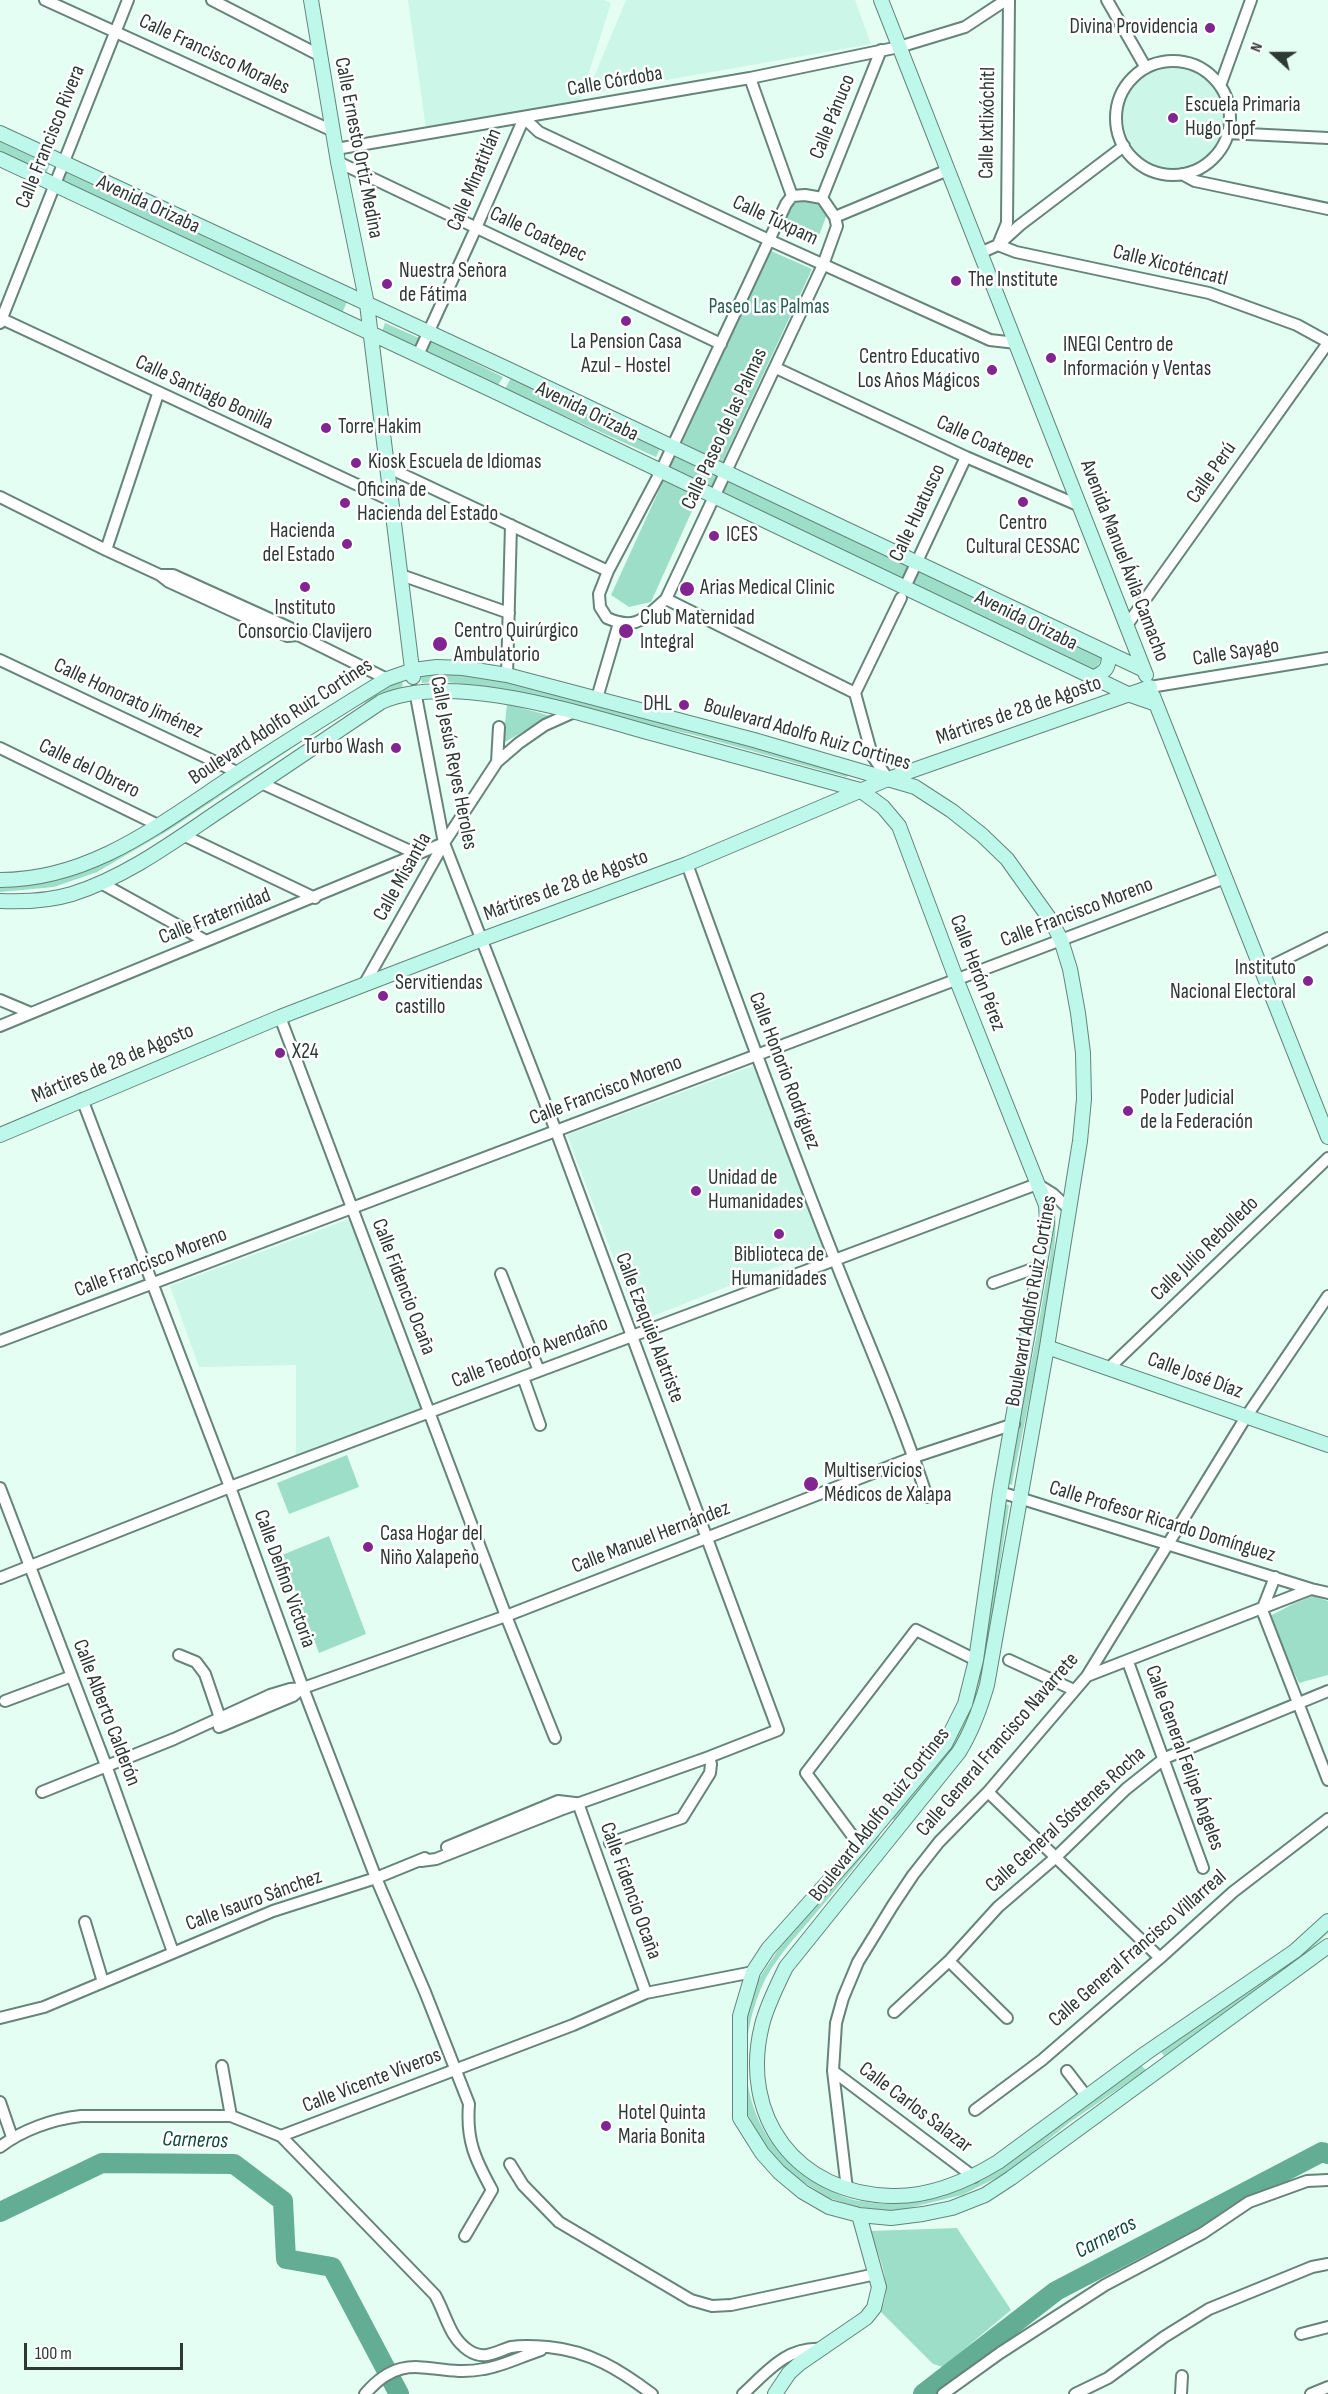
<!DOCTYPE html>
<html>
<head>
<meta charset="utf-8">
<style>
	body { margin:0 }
	#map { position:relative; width:1328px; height:2394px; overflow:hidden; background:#e4fef4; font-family:"Sofia Sans Condensed",sans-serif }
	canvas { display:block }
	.north { position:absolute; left:1244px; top:24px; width:60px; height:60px; -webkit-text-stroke:4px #fff; paint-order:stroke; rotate:291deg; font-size:16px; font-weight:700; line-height:24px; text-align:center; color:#2c3934 }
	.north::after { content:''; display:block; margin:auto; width:21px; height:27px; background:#2c3934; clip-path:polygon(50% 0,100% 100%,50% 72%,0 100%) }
	.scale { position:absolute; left:24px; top:2343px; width:159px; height:27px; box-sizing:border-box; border:3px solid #2c3934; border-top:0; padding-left:8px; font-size:18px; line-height:21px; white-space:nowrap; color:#2c3934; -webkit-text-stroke:4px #fff; paint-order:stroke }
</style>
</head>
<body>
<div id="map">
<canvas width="1328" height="2394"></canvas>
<div class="north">N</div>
<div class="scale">100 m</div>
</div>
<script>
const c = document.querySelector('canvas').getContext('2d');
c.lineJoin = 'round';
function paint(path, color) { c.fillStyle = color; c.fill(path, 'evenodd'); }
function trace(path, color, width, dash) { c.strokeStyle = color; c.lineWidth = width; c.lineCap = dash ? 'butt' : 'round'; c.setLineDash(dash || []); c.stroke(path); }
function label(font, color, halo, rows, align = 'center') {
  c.font = font + ' "Sofia Sans Condensed",sans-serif'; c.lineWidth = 5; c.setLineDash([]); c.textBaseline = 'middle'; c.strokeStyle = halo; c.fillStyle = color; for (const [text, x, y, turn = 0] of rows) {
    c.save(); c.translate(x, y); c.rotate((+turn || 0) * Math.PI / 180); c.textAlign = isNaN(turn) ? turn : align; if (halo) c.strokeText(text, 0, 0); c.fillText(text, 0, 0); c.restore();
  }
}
paint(new Path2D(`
	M408,0H604L611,3L579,104L426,129Z
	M626,0H855L871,44L587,94Z
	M1121 118a52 52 0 1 1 104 0a52 52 0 1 1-104 0Z
	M753,1066L827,1247L638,1322L567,1135Z
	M352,1218L421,1409L296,1456V1365L199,1367L170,1286Z`), '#ccf6e7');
paint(new Path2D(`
	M0,137L51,161L46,175L0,153Z
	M67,171L348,300L342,313L62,183Z
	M806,198L820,203L827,214L818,238L784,223L794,201Z
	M771,251L812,269L721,465L681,445Z
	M385,323L419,338L413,352L380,337Z
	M429,340L503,377L497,387L423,352Z
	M512,376L661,446L656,457L505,389Z
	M675,455L717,475L710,490L668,470Z
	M666,475L700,493L651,602L629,607L611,595Z
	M727,479L910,567L903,580L720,495Z
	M919,571L1102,658L1094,672L912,584Z
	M439,670L473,675L697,726L861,771L846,777L694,735L471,685L439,681L422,683L420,673Z
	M401,679L403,686L354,707L169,830L97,872L54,887L0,892V885L52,881L93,866L348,701Z
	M507,704L551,716L503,743Z
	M1051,1196C1071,1221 1020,1442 1012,1485L1007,1483C1019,1420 1034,1356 1044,1292C1050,1260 1056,1229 1051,1196Z
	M347,1455L359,1487L289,1514L277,1483Z
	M1004,1504L1009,1505L984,1668L968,1718L956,1745L894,1820L890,1816L952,1742Z
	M329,1536L366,1634L319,1653L282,1555Z
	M1313,1596L1328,1601V1675L1299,1683L1268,1617L1293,1604Z
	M875,1832L880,1836C857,1864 834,1892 810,1920C793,1940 773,1961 762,1986C731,2058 744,2139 814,2181C828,2189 844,2199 860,2201C893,2207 926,2201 958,2190C1000,2176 1032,2144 1067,2118C1091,2099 1116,2082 1141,2065L1146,2070L1070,2122L1008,2172L962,2195L896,2211L857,2207L829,2198L790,2174L767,2149L748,2115L742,2074L744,2024L756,1983L778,1950Z
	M1328,1924V1933L1311,1949L1164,2056L1160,2050Z
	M957,2228L1011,2310L943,2367L933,2364L880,2311C895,2286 878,2256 870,2231Z`), '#9cdec7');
trace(new Path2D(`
	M0,2212L102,2163L234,2164L283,2201L286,2259L332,2267L399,2394
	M923,2394L1056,2291L1322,2152L1328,2154`), '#64ad95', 20);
const street = new Path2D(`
	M45,0L333,131
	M212,0L319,55
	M1107,0L1146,68
	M1116 118a57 57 0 1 1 114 0a57 57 0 1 1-114 0Z
	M750,78L792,196
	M1220,86L1251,0
	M1227,133L1328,138
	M336,149L750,78L899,47L965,27L1006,0
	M338,162L721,344
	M1182,174L1195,181L1328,209
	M805,195L822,198L835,217L837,226L823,265L666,599C644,618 637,631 607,618L600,607L599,594L608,571L661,471L786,204L792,196Z
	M822,198L881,50
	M835,217L948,170
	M998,245L1016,252L1209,293L1297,325L1328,342
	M998,245L1007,223L1009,0
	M980,253L998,245L1020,225L1124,146
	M0,318L392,501
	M0,323L128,0
	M418,355L476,228L524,118L539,132L769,240L990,340L1016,343
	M776,368L966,457L1080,506
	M387,467L608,571
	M0,497L106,550L160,575L169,582L287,636L298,635
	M106,550L158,394
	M160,575H173L290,628L298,635L387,679
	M401,575L509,613
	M905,587L966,457
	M666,599L855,693
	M1127,625L1328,343
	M0,660L239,773
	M507,675L511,525
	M1150,687L1328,658
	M415,691L444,843L556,1131L778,1730L709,1757L560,1810L436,1859L421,1861
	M597,698L619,623
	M0,748L160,826
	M497,762L499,727
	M888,779L872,755L855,693L901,598
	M261,783L417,854
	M183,835L315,898
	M687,864C735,997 783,1129 835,1260C866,1339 901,1417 927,1497
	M101,883L206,941
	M1261,971L1328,938
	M365,983L444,843L497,762L519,743L545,725L574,712
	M0,1000L31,1013
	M280,1017L506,1616L555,1738
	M0,1026L444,843
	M82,1099L230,1487L303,1688L376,1878L425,1992L469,2104C466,2140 475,2159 492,2190L465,2236
	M501,1274L539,1371
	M993,1283L1041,1266
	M0,1341L1225,878
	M1109,1368L1328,1158
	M523,1377L540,1425
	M0,1488L107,1768L173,1952
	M1000,1492L1311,1589
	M1275,1577L1262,1610L1328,1780
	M0,1578L230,1487L1037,1184L1053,1194L1069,1209
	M179,1655L196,1662L205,1674L220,1718
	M1009,1660L1074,1690
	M1128,1662L1203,1868
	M1087,1676L1311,1589L1328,1593
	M5,1701L72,1676
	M219,1727L293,1696L302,1688
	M42,1792L174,1739L270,1695L290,1689L303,1688L506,1616L914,1457L1014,1424
	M988,1792L1160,1958
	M578,1803L646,1993
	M610,1843L682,1818L710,1773L711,1764L709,1757
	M860,1846L806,1773L916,1630L976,1660
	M447,1847L558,1801L575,1803
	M85,1922L103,1982
	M949,1961L1007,2018
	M894,2012L949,1961L998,1907L1055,1858L1126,1789L1165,1758L1328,1691
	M0,2018L44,2007L273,1911L376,1878L425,1858
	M222,2066L231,2116
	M833,2071L974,2177
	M1067,2071L1087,2097
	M0,2102L12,2137
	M975,2110L1042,2060L1160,1958L1233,1892L1328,1819
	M281,2136L435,2295C446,2314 449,2337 468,2350C484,2361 495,2352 511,2347C522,2345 537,2346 548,2347C590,2351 620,2370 652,2394
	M0,2147C22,2130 53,2119 81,2116H231L281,2136L573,2025L646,1993L753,1972
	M510,2164L523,2185L559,2222L691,2300L712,2306L731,2305L876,2274
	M847,2189L833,2071L836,2023L843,1998L858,1962L893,1905L913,1875L939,1842L988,1792L1087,1676L1246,1417L1328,1296
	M1301,2334L1328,2327
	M365,2394C406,2346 433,2379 484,2369C503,2366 522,2356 541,2350
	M743,2394C767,2372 787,2346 822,2349
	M943,2394L1000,2353L1105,2285L1203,2233L1249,2202L1307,2181L1328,2180
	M1075,2394L1108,2378L1164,2337L1209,2309L1312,2267L1328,2264
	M1181,2394L1182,2376
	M1311,2394L1328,2387`);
const secondary = new Path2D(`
	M311,0L338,162L367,304L413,677
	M881,0L1146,675
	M0,133L510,370L1144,670
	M0,159L498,393L1130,695L1156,704
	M1094,677C1106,672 1109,667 1109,654
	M1153,696L1328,1137
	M0,880C94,880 165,820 241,771C289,740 338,709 387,679L413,670L437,667L463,668L507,675L754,740L915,787L952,811L982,835L1007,859L1052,922L1061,940L1070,969L1078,1013L1083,1053L1084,1099L1080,1141L1047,1347L987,1685C980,1709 972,1731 959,1752L786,1967C777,1986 767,2005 762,2025C739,2117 797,2194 892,2196C930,2197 967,2181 998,2162L1146,2053L1295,1951L1328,1921
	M0,901C24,902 49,901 72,894C126,877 173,842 219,811C273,775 327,738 381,702C454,670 587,716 662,736C728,754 794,772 860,790L883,807L899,826L957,981L1046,1205L1047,1223L1000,1492L976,1660L965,1704L945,1744L860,1846L768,1949L753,1972L740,2016V2118L762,2153L779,2172L803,2192L829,2207L859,2215L891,2218L923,2214L952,2208L985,2195L1011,2178L1328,1946
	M0,1135L280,1017L480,940L687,864L888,779L1150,687
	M1047,1347L1328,1445
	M775,2394L789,2373L799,2364L866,2318L874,2308L879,2287L859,2215`);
trace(street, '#66847a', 14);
trace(secondary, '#66847a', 16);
trace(street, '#fff', 10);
trace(secondary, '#bdf8eb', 14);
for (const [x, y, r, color] of [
	[1210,28,6,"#812591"],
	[1173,118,6,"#812591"],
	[956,281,6,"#812591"],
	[387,284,6,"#812591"],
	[626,321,6,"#812591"],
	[1051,358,6,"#812591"],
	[992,370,6,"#812591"],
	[326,428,6,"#812591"],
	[356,463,6,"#812591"],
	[1023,502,6,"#812591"],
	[345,503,6,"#812591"],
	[714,536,6,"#812591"],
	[347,544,6,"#812591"],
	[305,587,6,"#812591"],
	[687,589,8,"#812591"],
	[626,631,8,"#812591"],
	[440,644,8,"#812591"],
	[684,705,6,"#812591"],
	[396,748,6,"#812591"],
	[1308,981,6,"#812591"],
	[383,996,6,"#812591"],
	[280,1053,6,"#812591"],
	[1128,1111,6,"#812591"],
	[696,1191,6,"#812591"],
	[779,1234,6,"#812591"],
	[811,1484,8,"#812591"],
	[368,1547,6,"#812591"],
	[606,2126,6,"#812591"]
]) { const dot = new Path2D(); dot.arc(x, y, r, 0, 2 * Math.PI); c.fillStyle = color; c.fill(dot); trace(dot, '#fff', 2); }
label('21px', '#2c3934', '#fff', [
	["Divina Providencia",1198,28,"right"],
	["Escuela Primaria",1185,106],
	["Hugo Topf",1185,130],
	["Nuestra Señora",399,272],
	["de Fátima",399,296],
	["The Institute",968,281],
	["La Pension Casa",626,343,"center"],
	["Azul - Hostel",626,367,"center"],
	["INEGI Centro de",1063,346],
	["Información y Ventas",1063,370],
	["Centro Educativo",980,358,"right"],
	["Los Años Mágicos",980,382,"right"],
	["Torre Hakim",338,428],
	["Kiosk Escuela de Idiomas",368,463],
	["Oficina de",357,491],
	["Hacienda del Estado",357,515],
	["Centro",1023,524,"center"],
	["Cultural CESSAC",1023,548,"center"],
	["Hacienda",335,532,"right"],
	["del Estado",335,556,"right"],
	["ICES",726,536],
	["Arias Medical Clinic",700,589],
	["Instituto",305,609,"center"],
	["Consorcio Clavijero",305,633,"center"],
	["Club Maternidad",640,619],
	["Integral",640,643],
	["Centro Quirúrgico",454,632],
	["Ambulatorio",454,656],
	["DHL",672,705,"right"],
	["Turbo Wash",384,748,"right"],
	["Instituto",1296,969,"right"],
	["Nacional Electoral",1296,993,"right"],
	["Servitiendas",395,984],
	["castillo",395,1008],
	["X24",292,1053],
	["Poder Judicial",1140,1099],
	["de la Federación",1140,1123],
	["Unidad de",708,1179],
	["Humanidades",708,1203],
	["Biblioteca de",779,1256,"center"],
	["Humanidades",779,1280,"center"],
	["Multiservicios",824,1472],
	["Médicos de Xalapa",824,1496],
	["Casa Hogar del",380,1535],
	["Niño Xalapeño",380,1559],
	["Hotel Quinta",618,2114],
	["Maria Bonita",618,2138]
], 'left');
label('21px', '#2c3934', '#fff', [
	["Calle Francisco Morales",214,55,25],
	["Calle Córdoba",615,82,-10],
	["Calle Pánuco",833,117,-68],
	["Calle Ixtlixóchitl",988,123,-89],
	["Calle Francisco Rivera",51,137,-68],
	["Calle Ernesto Ortiz Medina",358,148,79],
	["Calle Minatitlán",475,180,-67],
	["Avenida Orizaba",148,205,25],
	["Calle Túxpam",775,221,25],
	["Calle Coatepec",538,235,25],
	["Calle Xicoténcatl",1170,266,14],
	["Calle Santiago Bonilla",204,393,25],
	["Avenida Orizaba",587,412,26],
	["Calle Paseo de las Palmas",725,429,-65],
	["Calle Coatepec",985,443,24],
	["Calle Perú",1212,473,-55],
	["Calle Huatusco",918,513,-65],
	["Avenida Manuel Ávila Camacho",1124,561,69],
	["Avenida Orizaba",1026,621,26],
	["Calle Sayago",1236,653,-9],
	["Calle Honorato Jiménez",128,699,25],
	["Mártires de 28 de Agosto",1019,711,-19],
	["Boulevard Adolfo Ruiz Cortines",281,722,-33],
	["Boulevard Adolfo Ruiz Cortines",807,735,16],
	["Calle Jesús Reyes Heroles",453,763,79],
	["Calle del Obrero",89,769,26],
	["Calle Misantla",403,877,-61],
	["Mártires de 28 de Agosto",566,886,-20],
	["Calle Francisco Moreno",1077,913,-21],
	["Calle Fraternidad",215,917,-22],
	["Calle Herón Pérez",977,973,69],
	["Mártires de 28 de Agosto",113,1064,-23],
	["Calle Honorio Rodríguez",784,1071,69],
	["Calle Francisco Moreno",606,1091,-21],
	["Calle Julio Rebolledo",1205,1249,-44],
	["Calle Francisco Moreno",151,1263,-21],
	["Calle Fidencio Ocaña",403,1287,69],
	["Boulevard Adolfo Ruiz Cortines",1032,1301,-80],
	["Calle Ezequiel Alatriste",649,1328,69],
	["Calle Teodoro Avendaño",530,1353,-21],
	["Calle José Díaz",1195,1376,20],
	["Calle Profesor Ricardo Domínguez",1162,1522,17],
	["Calle Manuel Hernández",651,1538,-21],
	["Calle Delfino Victoria",284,1579,70],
	["Calle Alberto Calderón",106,1713,69],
	["Calle General Francisco Navarrete",998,1745,-49],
	["Calle General Felipe Ángeles",1184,1758,70],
	["Boulevard Adolfo Ruiz Cortines",880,1815,-52],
	["Calle General Sóstenes Rocha",1066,1820,-42],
	["Calle Fidencio Ocaña",630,1891,70],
	["Calle Isauro Sánchez",254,1901,-20],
	["Calle General Francisco Villarreal",1138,1949,-41],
	["Calle Vicente Viveros",372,2081,-21],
	["Calle Carlos Salazar",915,2108,37]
]);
label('21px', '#255f4e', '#fff', [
	["Paseo Las Palmas",769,308]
]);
label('italic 22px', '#0d4b3b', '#fff', [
	["Carneros",195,2141,2],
	["Carneros",1106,2238,-28]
]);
</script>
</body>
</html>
